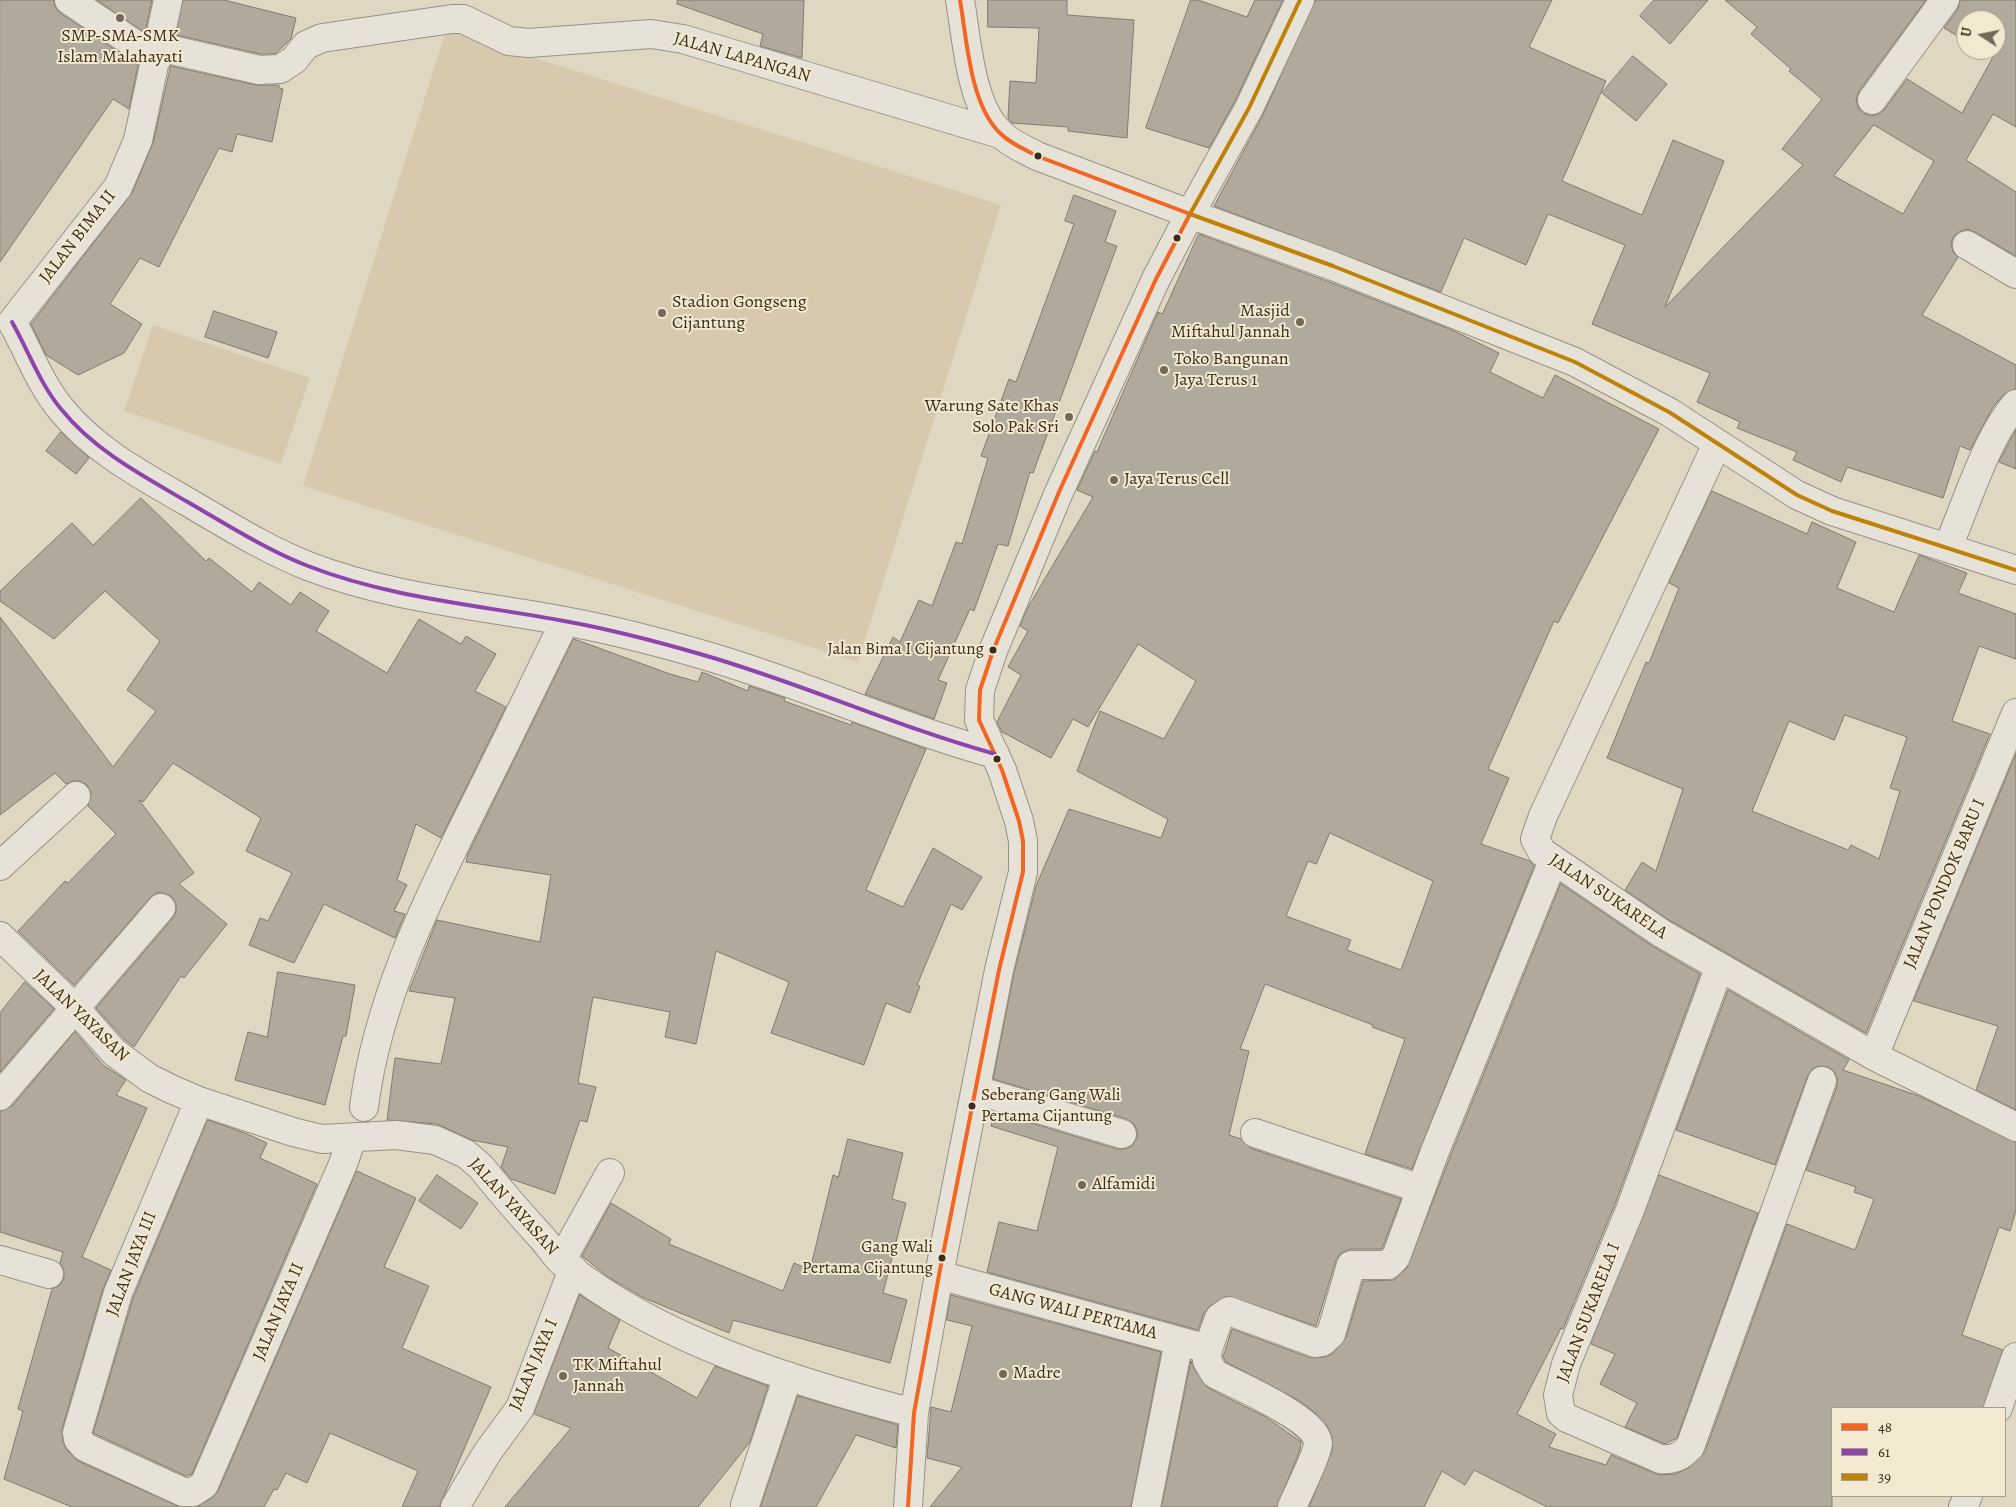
<!DOCTYPE html>
<html>
<head>
<meta charset="utf-8">
<style>
	body { margin:0 }
	#map { position:relative; width:2016px; height:1507px; overflow:hidden; background:#e0d7c3; font-family:Alegreya,serif }
	canvas { display:block }
	.legend { position:absolute; left:1831px; top:1407px; width:175px; height:90px; box-sizing:border-box; background:#f3e8d0; border:1px solid #a99d89; margin:0; padding:6px 9px; list-style:none; font-size:15px; color:#3a2d1f }
	.legend li { display:flex; align-items:center; gap:10px; height:25px }
	.legend b { width:25px; border:1px solid #a99d89 }
	.north { position:absolute; left:1956px; top:10px; width:50px; height:50px; box-sizing:border-box; background:#f3e8d0; border:1px solid #a99d89; border-radius:50%; rotate:281deg; font-size:14px; font-weight:700; line-height:20px; text-align:center; color:#3a2d1f }
	.north::after { content:''; display:block; margin:auto; width:18px; height:22px; background:#746858; clip-path:polygon(50% 0,100% 100%,50% 72%,0 100%) }
</style>
</head>
<body>
<div id="map">
<canvas width="2016" height="1507"></canvas>
<ul class="legend">
<li><b style="height:6px;background:#f26522"></b>48</li>
<li><b style="height:6px;background:#8e44ad"></b>61</li>
<li><b style="height:6px;background:#be8209"></b>39</li>
</ul>
<div class="north">U</div>
</div>
<script>
const c = document.querySelector('canvas').getContext('2d');
c.lineJoin = 'round';
function paint(path, color) { c.fillStyle = color; c.fill(path, 'evenodd'); }
function trace(path, color, width, dash) { c.strokeStyle = color; c.lineWidth = width; c.lineCap = dash ? 'butt' : 'round'; c.setLineDash(dash || []); c.stroke(path); }
function label(font, color, halo, rows, align = 'center') {
  c.font = font + ' Alegreya,serif'; c.lineWidth = 4; c.setLineDash([]); c.textBaseline = 'middle'; c.strokeStyle = halo; c.fillStyle = color; for (const [text, x, y, turn = 0] of rows) {
    c.save(); c.translate(x, y); c.rotate((+turn || 0) * Math.PI / 180); c.textAlign = isNaN(turn) ? turn : align; if (halo) c.strokeText(text, 0, 0); c.fillText(text, 0, 0); c.restore();
  }
}
paint(new Path2D(`
	M446,30L1001,205L858,662L303,486Z
	M153,325L310,378L281,464L124,411Z`), '#d7c9ae');
const building = new Path2D(`
	M0,0H54L55,7L60,13L138,65L129,109L113,99L0,262Z
	M97,0H152L145,32Z
	M183,0H224L296,18L291,39L275,54H260L176,35Z
	M678,0H804L802,58L760,46L763,34L677,4Z
	M988,0H1067V15L1134,20L1127,138L1068,131V127L1012,123L1008,118L1010,81L1036,83L1039,28L988,27Z
	M1191,0H1198L1247,17L1255,0H1283L1235,101L1209,148L1146,128Z
	M1315,0H1552L1529,47L1606,81L1562,181L1642,215L1673,140L1724,161L1665,307L1803,165L1782,149L1822,99L1789,71L1791,69L1751,34L1757,27L1725,0H1926L1859,91L1856,99L1858,107L1863,113L1871,116L1879,114L1884,110L1907,79L1962,113L1993,57L1981,50H1996V20H1966V41L1944,28L1958,9L1960,0H2016V127L1993,114L1966,160L2016,192V256L1975,232L1967,229L1959,232L1953,237L1951,244L1953,252L1958,257L1922,315L2016,365V389L2004,394L1993,407L1970,450L1960,446L1943,498L1847,467L1841,482L1793,460L1797,452L1737,428L1740,422L1697,402L1710,373L1592,324L1625,245L1548,214L1526,265L1464,238L1441,292L1214,206L1263,115ZM1874,125L1934,161L1903,214L1834,176Z
	M1654,0H1708L1670,44L1640,16Z
	M1633,56L1667,84L1636,121L1602,93Z
	M171,66L256,85H279V88L283,89L272,142L237,134L232,152L219,148L159,267L140,258L110,304L142,324L124,353L78,375L46,355L31,324L132,193L153,143Z
	M1074,195L1116,211L1105,242L1117,246L1033,473L1030,472L1008,546L998,544L974,611L970,609L938,680L947,683L934,719L865,694L893,637L900,642L919,600L932,606L956,542L962,544L988,458L981,456L1009,379L1016,382L1074,224L1065,221Z
	M1199,234L1327,281L1452,330L1499,353L1490,372L1543,398L1555,375L1659,429L1558,623L1554,621L1488,769L1509,778L1481,844L1530,861L1534,866L1412,1169L1365,1154L1405,1039L1372,1027L1373,1025L1265,984L1240,1049L1249,1051L1229,1135L1241,1139L1250,1148L1401,1199L1382,1249H1350L1341,1253L1336,1260L1316,1326L1227,1296L1210,1306L1204,1313L1198,1330L987,1272L999,1222L1037,1231L1058,1147L991,1126L995,1112L1117,1149H1125L1132,1146L1137,1138V1131L1134,1124L1127,1119L993,1079L1014,973L1036,886L1069,809L1161,838L1168,819L1077,771L1100,711L1164,739L1196,681L1138,644L1088,727L1073,719L1051,758L1002,732L997,722L1021,675L1008,667L1028,631L1020,626L1027,609L1093,497L1077,490L1095,451L1097,452L1158,312L1162,314ZM1330,833L1433,881L1401,970L1347,950L1351,940L1286,916L1308,861L1316,864Z
	M214,311L277,332L268,358L205,337Z
	M2016,430V469L1999,462Z
	M61,432L89,458L76,474L46,451Z
	M1712,491L1807,534L1812,522L1856,542L1837,588L1894,612L1919,555L1967,573L1958,593L2016,614V659L1979,646L1952,721L1990,734L1866,1033L1669,920L1625,890L1642,862L1656,871L1683,789L1607,758L1646,662L1649,663L1679,588L1669,583ZM1845,715L1907,737L1890,788L1900,791L1879,859L1851,845L1848,850L1752,811L1789,721L1834,740Z
	M141,498L206,561L209,558L252,592L259,582L291,605L300,592L329,611L316,631L387,673L419,619L461,644L466,636L496,654L475,691L506,707L441,838L416,824L397,880L407,885L394,911L405,914L395,938L324,904L294,963L249,945L260,918L268,921L292,873L246,851L261,818L173,763L143,802L139,800L194,873L179,884L227,924L184,978L181,976L134,1047L125,1040L96,1008L173,918L176,911V903L171,896L164,893H156L150,898L74,985L18,931L65,881L68,883L116,834L88,806L91,793L87,785L80,781H73L66,784L55,773L0,815V617L113,767L156,711L127,690L160,641L105,591L54,639L0,601V591L72,523L93,545Z
	M574,639L670,674L698,682L702,672L748,691L749,686L785,698L784,701L851,725L852,722L926,749L866,890L903,907L933,848L982,877L962,910L951,904L917,985L920,986L910,1013L886,1003L864,1065L771,1033L789,982L716,951L696,1044L665,1037L670,1012L593,997L578,1083L596,1087L587,1122L580,1120L555,1194L511,1179L501,1167L508,1147L472,1140L437,1124L387,1120L395,1058L441,1064L455,998L409,991L437,920L540,942L551,875L466,862L468,854Z
	M2016,754V1110L1976,1090L1998,1026L1914,1001Z
	M1561,884L1652,946L1700,974L1615,1204L1563,1329L1561,1328L1517,1414L1556,1434L1549,1447L1606,1465L1611,1455L1659,1475L1676,1474L1688,1468L1705,1452L1787,1224L1855,1250L1874,1199L1854,1192L1856,1187L1806,1170L1837,1086V1078L1834,1071L1828,1067L1819,1066L1812,1069L1808,1075L1775,1165L1676,1130L1728,990L1849,1060L1843,1070L1919,1096L2016,1142V1210L2010,1231L1999,1227L1962,1335L2003,1350L1983,1408H1832V1507H1547L1474,1470L1465,1485L1442,1471L1424,1507H1309L1332,1451V1437L1328,1427L1315,1413L1300,1401L1226,1362L1223,1357L1232,1329L1311,1358L1325,1357L1332,1354L1346,1338L1363,1281L1394,1280L1407,1268L1450,1157Z
	M278,972L355,985L346,1036H343L325,1105L235,1080L248,1032L267,1037Z
	M25,982L54,1009L0,1072V1013Z
	M75,1032L103,1065L126,1080L116,1095L147,1108L82,1257L111,1270L103,1289L62,1429L63,1442L66,1449L78,1461L180,1507H72L4,1479L23,1411L18,1409L52,1289L60,1285L64,1278V1271L60,1263L63,1252L0,1232V1111L12,1106Z
	M208,1120L245,1133L267,1143L260,1158L317,1184L192,1474L186,1476L93,1433L133,1298Z
	M848,1139L903,1153L892,1199L906,1203L883,1293L907,1300L890,1363L733,1320L729,1333L644,1298L608,1277L582,1256L611,1203L671,1239L669,1244L783,1291L794,1263L810,1270L833,1175L838,1177Z
	M357,1171L416,1198L384,1267L429,1286L402,1348L491,1387L439,1507H402L418,1471L330,1433L307,1483L286,1473L277,1490L274,1489L264,1507H195L212,1498L218,1491Z
	M437,1175L478,1203L461,1229L419,1201Z
	M1659,1175L1758,1213L1677,1438L1665,1444L1625,1427L1637,1403L1600,1384L1615,1354L1591,1344Z
	M580,1295L620,1320L608,1348L697,1398L715,1366L768,1386L750,1442L698,1507H505L571,1428L534,1414Z
	M951,1295L1161,1352L1131,1507H930L962,1467L927,1458L931,1407L951,1412L972,1326L947,1320Z
	M1191,1361L1194,1369L1208,1388L1266,1417L1301,1442L1300,1450L1277,1507H1162Z
	M798,1396L898,1425L896,1448L856,1435L816,1507H761Z`);
paint(building, '#b1a99b');
trace(building, '#807a6e', 1);
const minor = new Path2D(`
	M69,0L157,59
	M1300,0L1249,108L1190,214L1333,266L1575,362L1669,412L1797,495L1832,511L2016,570
	M159,47L259,70L280,69L294,60L306,45L322,38L452,19H463L509,41L529,43L651,34L683,39L1000,134
	M1872,100L1945,0
	M1967,245L2016,274
	M12,322C28,350 40,384 61,409C94,450 141,475 186,501C226,524 265,549 308,566C390,598 479,605 564,621C609,629 655,641 700,654C799,682 894,726 995,754
	M12,322L118,187L138,140L168,0
	M1717,444L1543,816L1535,839L1542,852L1661,933L1874,1056L2016,1127
	M1948,547C1965,507 1988,434 2016,404
	M0,866L76,796
	M0,936L74,1007L114,1052L149,1078L171,1089L199,1101L293,1132L322,1139L396,1135L435,1140L466,1154L481,1167C501,1192 521,1215 543,1239C549,1246 555,1255 562,1262C656,1340 798,1383 914,1413
	M1719,968L1630,1210L1566,1364L1558,1395L1561,1413L1567,1418L1660,1459C1674,1460 1680,1457 1690,1447L1822,1081
	M1874,1056L2016,713
	M976,1090L1122,1134
	M0,1096L161,908
	M199,1101L118,1293L77,1433L78,1439L85,1447L183,1492H193L204,1485L343,1164L352,1138
	M364,1107C377,1003 424,907 470,814C502,750 534,685 565,621
	M1255,1133L1421,1189
	M0,1260L49,1274
	M561,1261L610,1173
	M939,1275L1208,1349
	M1998,1408L2016,1357
	M745,1505L788,1376
	M455,1507L487,1453L520,1408L573,1269
	M908,1507L914,1413L939,1275L999,970L1023,872V841L1019,821L1002,770L979,720L980,690L993,651L1059,492L1156,279L1190,214L1037,156C1024,149 1011,144 1001,134C970,106 967,40 960,0
	M1146,1507L1179,1341
	M1292,1507C1297,1495 1318,1453 1318,1443C1316,1419 1237,1385 1215,1374L1207,1361L1208,1349L1219,1318L1229,1311L1316,1343L1322,1342L1331,1334L1351,1265H1388L1396,1257L1435,1151L1553,861
	M1963,1507L1968,1496`);
trace(minor, '#979184', 30);
trace(minor, '#e7e2d7', 28);
trace(new Path2D(`
	M908,1507L914,1413L939,1275L999,970L1023,872V841L1019,821L1002,770L979,720L980,690L993,651L1059,492L1156,279L1190,214L1037,156C1024,149 1011,144 1001,134C970,106 967,40 960,0`), '#f26522', 4);
trace(new Path2D(`
	M12,322C28,350 40,384 61,409C94,450 141,475 186,501C226,524 265,549 308,566C390,598 479,605 564,621C609,629 655,641 700,654C799,682 894,726 995,754`), '#8e44ad', 4);
trace(new Path2D(`
	M1300,0L1249,108L1190,214L1333,266L1575,362L1669,412L1797,495L1832,511L2016,570`), '#be8209', 4);
for (const [x, y, r, color] of [
	[120,18,5,"#746858"],
	[1038,156,4.5,"#3a2d1f"],
	[1177,238,4.5,"#3a2d1f"],
	[662,313,5,"#746858"],
	[1300,322,5,"#746858"],
	[1164,370,5,"#746858"],
	[1069,417,5,"#746858"],
	[1114,480,5,"#746858"],
	[993,650,4.5,"#3a2d1f"],
	[997,759,4.5,"#3a2d1f"],
	[972,1106,4.5,"#3a2d1f"],
	[1082,1185,5,"#746858"],
	[942,1258,4.5,"#3a2d1f"],
	[1003,1374,5,"#746858"],
	[563,1376,5,"#746858"]
]) { const dot = new Path2D(); dot.arc(x, y, r, 0, 2 * Math.PI); c.fillStyle = color; c.fill(dot); trace(dot, '#f3e8d0', 2); }
label('17px', '#3a2d1f', '#f3e8d0', [
	["Jalan Bima I Cijantung",984,650],
	["Seberang Gang Wali",981,1096,"left"],
	["Pertama Cijantung",981,1117,"left"],
	["Gang Wali",933,1248],
	["Pertama Cijantung",933,1269]
], 'right');
label('18px', '#3a2d1f', '#f3e8d0', [
	["SMP-SMA-SMK",120,37,"center"],
	["Islam Malahayati",120,58,"center"],
	["Stadion Gongseng",672,303],
	["Cijantung",672,324],
	["Masjid",1290,312,"right"],
	["Miftahul Jannah",1290,333,"right"],
	["Toko Bangunan",1174,360],
	["Jaya Terus 1",1174,381],
	["Warung Sate Khas",1059,407,"right"],
	["Solo Pak Sri",1059,428,"right"],
	["Jaya Terus Cell",1124,480],
	["Alfamidi",1092,1185],
	["TK Miftahul",573,1366],
	["Jannah",573,1387],
	["Madre",1013,1374]
], 'left');
label('18px', '#3a2d1f', '#f3e8d0', [
	["JALAN LAPANGAN",742,58,16],
	["JALAN BIMA II",78,237,-52],
	["JALAN PONDOK BARU I",1945,884,-67],
	["JALAN SUKARELA",1608,897,34],
	["JALAN YAYASAN",81,1016,44],
	["JALAN YAYASAN",513,1207,48],
	["JALAN JAYA III",132,1264,-69],
	["JALAN JAYA II",279,1312,-67],
	["GANG WALI PERTAMA",1073,1312,15],
	["JALAN SUKARELA I",1589,1313,-69],
	["JALAN JAYA I",534,1365,-67]
]);
</script>
</body>
</html>
